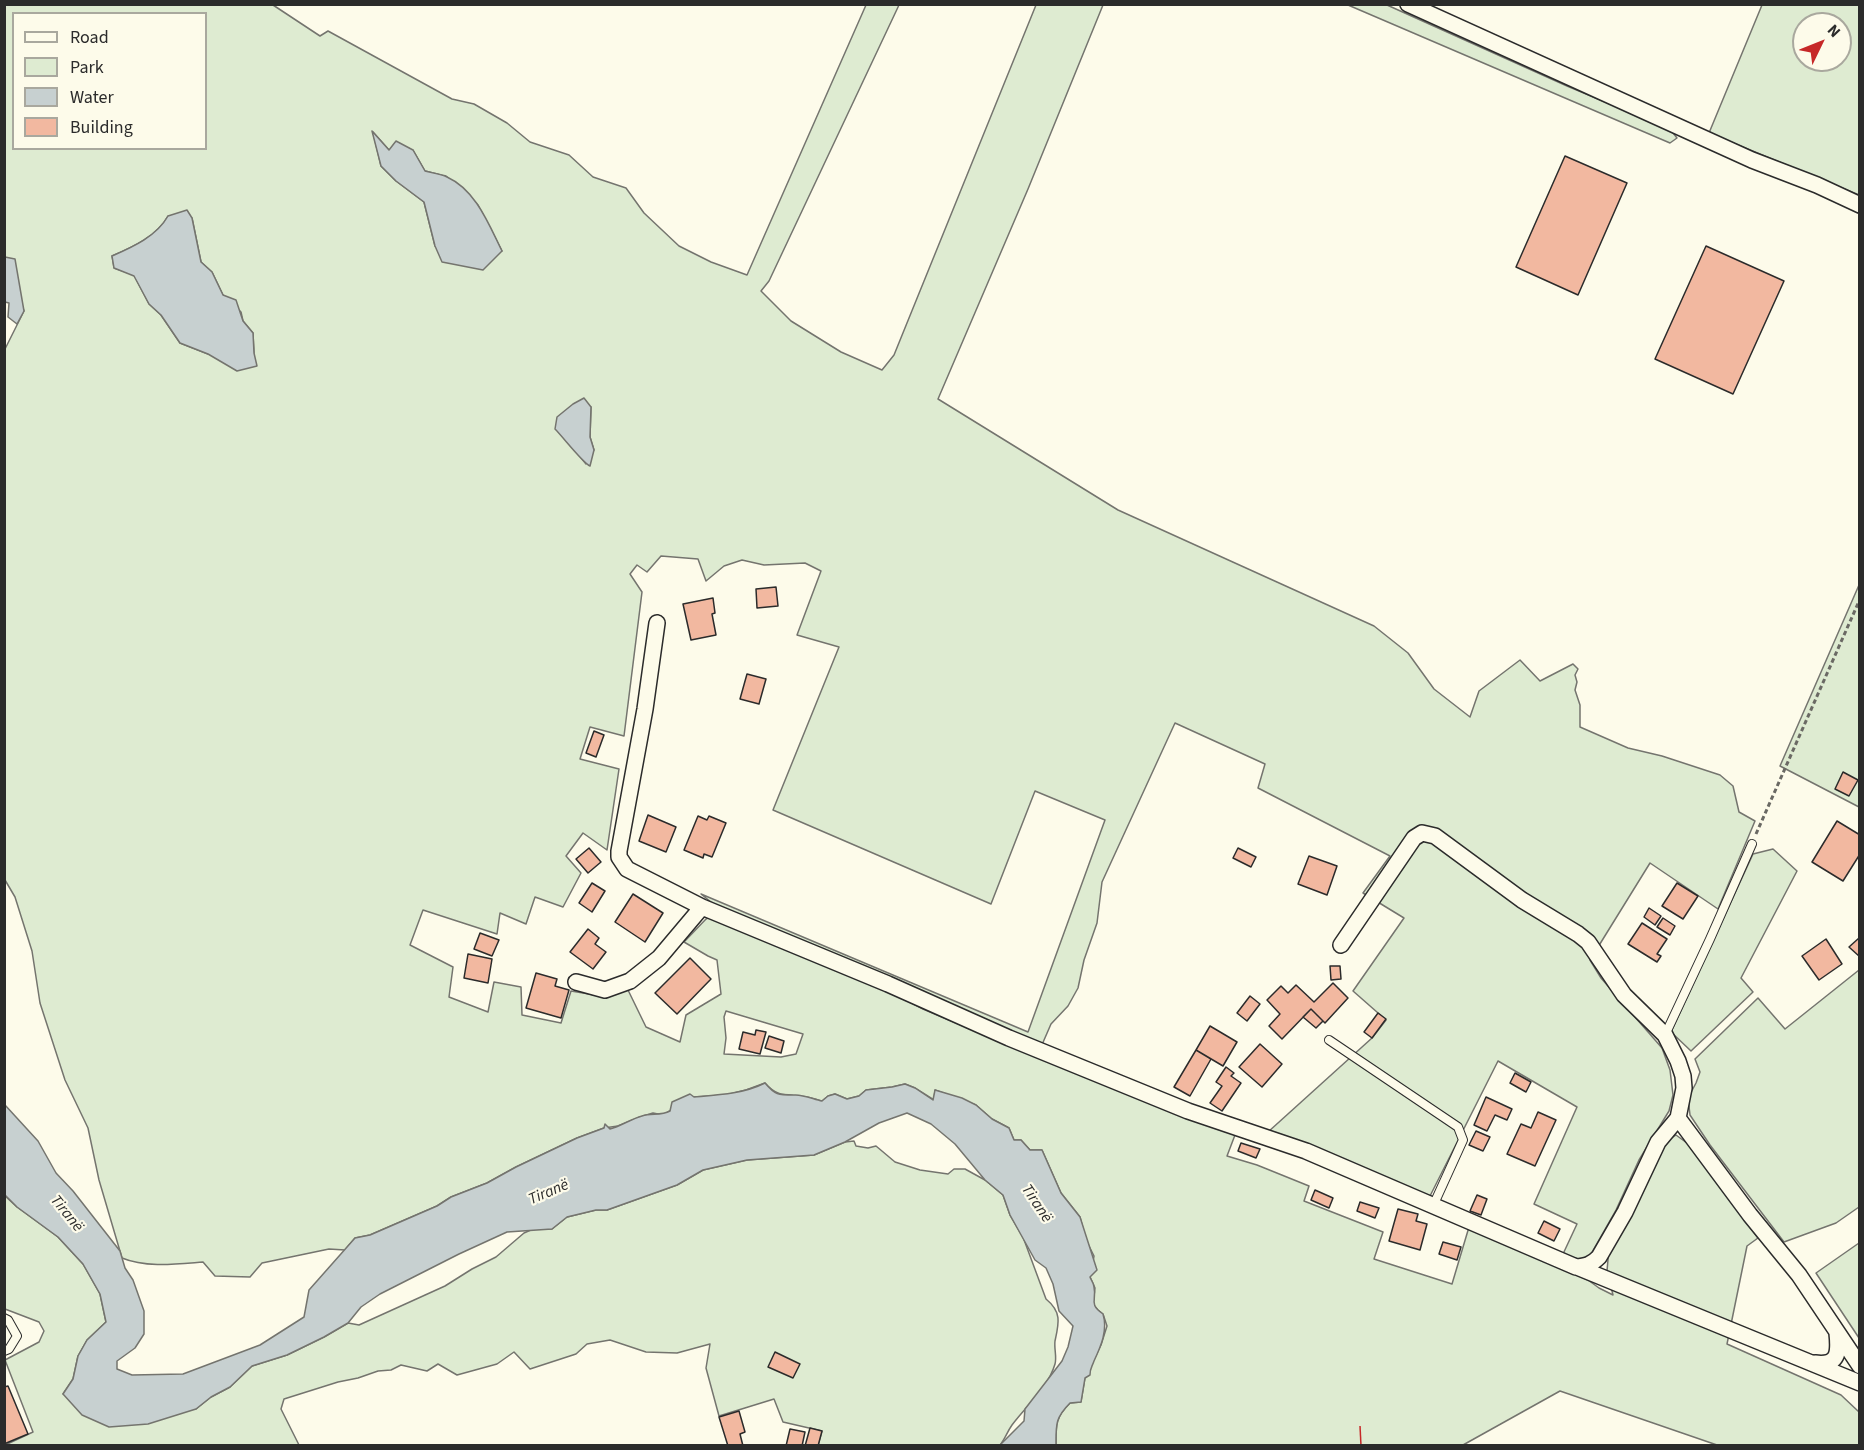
<!DOCTYPE html>
<html>
<head>
<meta charset="utf-8">
<style>
	body { margin:0 }
	#map { position:relative; width:1864px; height:1450px; overflow:hidden; background:#fdfbea; font-family:"Source Sans 3",sans-serif }
	canvas { display:block }
	.frame { position:absolute; inset:0; border:6px solid #2b2b2b; pointer-events:none }
	.legend { position:absolute; left:12px; top:12px; width:195px; height:138px; box-sizing:border-box; background:#fdfbea; border:2px solid #a9a89e; margin:0; padding:8px 10px; list-style:none; font-size:18px; color:#2b2b2b }
	.legend li { display:flex; align-items:center; gap:12px; height:30px }
	.legend b { width:30px; border:2px solid #a9a89e }
	.north { position:absolute; left:1792px; top:12px; width:60px; height:60px; box-sizing:border-box; background:#fdfbea; border:2px solid #a9a89e; border-radius:50%; rotate:47deg; font-size:16px; font-weight:700; line-height:24px; text-align:center; color:#2b2b2b }
	.north::after { content:''; display:block; margin:auto; width:21px; height:27px; background:#c62828; clip-path:polygon(50% 0,100% 100%,50% 72%,0 100%) }
</style>
</head>
<body>
<div id="map">
<canvas width="1864" height="1450"></canvas>
<div class="frame"></div>
<ul class="legend">
<li><b style="height:8px;background:#fdfbea"></b>Road</li>
<li><b style="height:16px;background:#deebd1"></b>Park</li>
<li><b style="height:16px;background:#c7d0d0"></b>Water</li>
<li><b style="height:16px;background:#f2b8a0"></b>Building</li>
</ul>
<div class="north">N</div>
</div>
<script>
const c = document.querySelector('canvas').getContext('2d');
c.lineJoin = 'round';
function paint(path, color) { c.fillStyle = color; c.fill(path, 'evenodd'); }
function trace(path, color, width, dash) { c.strokeStyle = color; c.lineWidth = width; c.lineCap = dash ? 'butt' : 'round'; c.setLineDash(dash || []); c.stroke(path); }
function label(font, color, halo, rows, align = 'center') {
  c.font = font + ' "Source Sans 3",sans-serif'; c.lineWidth = 4.5; c.setLineDash([]); c.textBaseline = 'middle'; c.strokeStyle = halo; c.fillStyle = color; for (const [text, x, y, turn = 0] of rows) {
    c.save(); c.translate(x, y); c.rotate((+turn || 0) * Math.PI / 180); c.textAlign = isNaN(turn) ? turn : align; if (halo) c.strokeText(text, 0, 0); c.fillText(text, 0, 0); c.restore();
  }
}
const green = new Path2D(`
	M4,5H273L320,36L328,31L452,99L474,104L507,123L530,142L569,155L593,177L626,188L644,213L679,246L711,262L747,275L866,5H899L769,281L761,291L791,321L841,352L882,370L894,355L1036,5H1103L1028,189L938,399L1118,510L1374,626L1408,653L1434,689L1470,717L1479,691L1520,660L1540,681L1573,664L1578,669L1575,675L1577,682L1575,690L1580,705V727L1628,748L1662,756L1720,775L1733,786L1739,812L1755,821L1718,909L1650,863L1590,960L1601,978L1662,1048L1670,1070L1673,1095L1669,1111L1639,1160L1616,1210L1591,1254L1583,1261L1563,1254L1577,1224L1534,1204L1577,1107L1498,1061L1430,1196L1268,1132L1372,1038L1386,1020L1353,991L1404,918L1363,893L1390,856L1258,788L1265,764L1175,723L1102,882L1097,923L1084,960L1078,988L1068,1006L1051,1024L1041,1047L717,907L701,894L1028,1032L1105,820L1035,791L991,904L773,810L839,647L797,635L821,571L805,563L764,565L742,560L724,566L706,581L698,559L661,556L647,572L637,565L630,574L642,592L624,736L590,727L580,759L619,769L607,850L583,833L566,856L581,873L563,907L535,897L526,924L500,913L497,934L423,910L410,945L453,967L449,997L488,1012L494,982L521,987L522,1015L561,1023L571,991L601,996L628,990L646,1027L680,1042L686,1015L721,994L717,960L708,956L684,942L706,919L713,915L884,988L923,1009L1006,1044L1235,1135L1227,1156L1257,1165L1309,1186L1304,1201L1383,1232L1374,1259L1452,1284L1469,1227L1588,1280L1599,1288L1613,1295L1607,1271L1609,1248L1654,1162L1667,1141L1676,1135L1691,1146L1758,1238L1747,1246L1727,1344L1841,1395L1859,1412V1445H1717L1560,1391L1463,1445H1056C1056,1425 1055,1418 1070,1403L1081,1402L1085,1378L1101,1345L1107,1326L1103,1314L1098,1310L1093,1304L1095,1288L1090,1277L1094,1256L1086,1240L1080,1217L1061,1193L1042,1150H1030L1021,1140H1014L1009,1128L992,1119L976,1105L935,1090L934,1100L915,1088L905,1084L892,1087L866,1090L859,1096L847,1099L835,1094L828,1096L822,1101C817,1100 812,1098 807,1097C788,1094 779,1099 765,1083L746,1090L726,1095L693,1097L663,1115L653,1113L640,1117L618,1126L604,1128L577,1138L516,1167L487,1183L451,1197L437,1206L370,1235L355,1238L345,1250L329,1249L262,1263L250,1277L215,1276L203,1262C177,1264 146,1268 122,1258L99,1180L88,1128L65,1080L40,1003L32,951L15,897L5,880L4,351L24,311L5,257V247ZM14,14H206V148H14ZM373,132L389,150H413L425,171L446,176L478,205L502,251L435,246L424,202L396,181L381,166ZM168,216L192,218L201,262L212,272L223,295L241,312L243,321L253,333L254,353L208,354L180,343L161,315L149,304L134,275L114,268L112,256C133,247 157,236 168,216ZM591,407L590,437L594,450L586,464L574,449ZM726,1011L803,1034L796,1054L781,1057L724,1054L726,1038L724,1017Z
	M1348,5H1387L1567,86L1670,129L1677,138L1670,143Z
	M1762,5H1859V195L1709,133ZM1804,24H1840V60H1804Z
	M1859,585V807L1780,766Z
	M1773,849L1797,871L1741,978L1753,992L1691,1051L1671,1032L1753,854Z
	M1859,970V1207L1836,1223L1784,1242L1710,1145L1690,1115L1688,1098L1696,1083L1700,1072L1695,1059L1758,998L1785,1029Z
	M854,1141L856,1146L868,1148L876,1146L895,1162L920,1170L948,1174L954,1169H965L985,1180L1003,1195L1010,1215L1023,1237L1046,1299C1062,1312 1059,1323 1055,1341C1054,1349 1057,1357 1055,1364C1048,1388 1026,1406 1012,1425C1007,1432 1005,1439 1000,1445H818L822,1431L783,1422L774,1399L719,1416L706,1368L710,1344L677,1353L646,1352L610,1340L587,1344L576,1354L530,1369L514,1352L497,1364L457,1375L438,1364L427,1371L401,1365L391,1370L378,1371L358,1378L338,1382L284,1399L281,1409L299,1445H5L33,1432L5,1360L39,1342L44,1331L39,1322L5,1309L4,1195L17,1207L58,1237L83,1264L100,1294L106,1322L87,1340L78,1356L73,1379L63,1394L196,1409L211,1397L230,1387L252,1366L287,1355L324,1337L348,1323L359,1325L445,1286L472,1269L496,1257L524,1233L533,1229H552L567,1217L596,1210H607L677,1185L703,1170L747,1160L814,1155L845,1142Z
	M1859,1243V1338L1816,1273Z`);
paint(green, '#deebd1');
trace(green, '#74746e', 1.5);
const water = new Path2D(`
	M372,131L389,150L396,141L413,150L425,171C432,173 440,174 447,177C476,190 489,225 502,251L483,270L442,262L435,246L424,202L396,181L381,166Z
	M187,210L192,218L201,262L212,272L223,295L236,300L243,321L253,333L254,353L257,366L237,371L208,354L180,343L161,315L149,304L134,276L114,268L112,256C133,247 157,236 168,216Z
	M5,247V257L15,259L24,311L17,324L8,317L9,303L5,302Z
	M584,398L591,407L590,437L594,450L590,466C583,463 563,437 555,429L557,417L573,404Z
	M765,1083C775,1095 778,1095 794,1095C802,1094 813,1099 822,1101L828,1096L835,1094L847,1099L859,1096L866,1090L892,1087L905,1084L915,1088L933,1100L935,1090L962,1098L976,1105L992,1119L1009,1128L1014,1140H1021L1030,1150H1042L1061,1193L1080,1217L1097,1270L1090,1277C1091,1280 1094,1283 1094,1287C1097,1300 1088,1304 1103,1314C1108,1330 1101,1346 1094,1361C1092,1367 1090,1368 1090,1375L1085,1378L1081,1402L1070,1403C1055,1418 1056,1425 1056,1445H1000L1024,1421L1025,1409L1062,1361L1068,1347L1073,1326L1059,1311L1053,1284L1046,1268L1035,1260L1010,1215L1003,1195L985,1180L955,1144L931,1124L907,1113L879,1123L845,1142L814,1155L747,1160L703,1170L677,1185L607,1210H596L567,1217L552,1229L507,1232L459,1254L380,1294L361,1307L348,1323L324,1337L287,1355L252,1366L230,1387L211,1397L196,1409L148,1424L109,1427L82,1415L63,1394L73,1379L78,1356L87,1340L106,1322L100,1294L83,1264L58,1237L17,1207L5,1195V1105L38,1141L56,1173L73,1191L120,1251L125,1268L133,1280L144,1311V1334L135,1348L117,1361V1369L132,1375L183,1374L260,1345L304,1317L309,1290L355,1238L370,1235L437,1206L451,1197L487,1183L516,1167L577,1138L604,1128L605,1124L610,1129C621,1126 631,1119 642,1116C652,1113 661,1116 670,1111L672,1102L690,1094L694,1097C718,1095 743,1094 765,1083Z`);
paint(water, '#c7d0d0');
trace(water, '#74746e', 1.5);
const building = new Path2D(`
	M1565,156L1627,183L1578,295L1516,267Z
	M1706,246L1784,281L1733,394L1655,359Z
	M776,587L778,606L757,608L756,589Z
	M713,598L715,613L712,614L716,635L691,640L683,604Z
	M747,674L766,679L759,704L740,699Z
	M594,731L604,735L596,757L586,753Z
	M1843,772L1858,780L1849,796L1835,789Z
	M648,815L676,827L666,852L639,841Z
	M698,816L707,820L709,816L726,823L712,857L704,854L703,858L684,850Z
	M1837,821L1860,835V854L1843,881L1812,862Z
	M589,848L601,862L588,873L576,859Z
	M1238,848L1256,857L1251,867L1233,858Z
	M1309,856L1337,866L1327,895L1298,884Z
	M592,883L605,891L592,912L579,903Z
	M1677,883L1698,896L1683,919L1662,906Z
	M633,894L663,913L645,942L615,922Z
	M1649,908L1661,916L1655,925L1644,917Z
	M1663,918L1675,926L1670,935L1657,927Z
	M1642,923L1667,939L1657,954L1661,956L1657,962L1628,944Z
	M588,929L599,938L595,944L606,952L593,969L570,952Z
	M480,933L499,940L492,956L474,949Z
	M1859,938H1860V957L1849,947Z
	M1826,939L1842,964L1819,980L1802,956Z
	M468,954L492,959L488,983L464,978Z
	M690,958L711,979L677,1014L655,993Z
	M1330,966H1340L1341,979L1331,980Z
	M536,973L557,979L555,986L569,990L561,1018L526,1008Z
	M1333,983L1348,998L1325,1023L1311,1009L1282,1039L1269,1026L1280,1014L1267,1000L1281,986L1288,993L1296,985L1314,1002Z
	M1250,996L1260,1004L1247,1021L1237,1013Z
	M1311,1009L1323,1021L1316,1028L1303,1017Z
	M1378,1013L1386,1019L1372,1038L1364,1032Z
	M1210,1026L1237,1042L1223,1066L1196,1050Z
	M756,1030L766,1032L760,1054L739,1049L743,1032L755,1035Z
	M769,1036L784,1041L781,1053L765,1048Z
	M1260,1044L1282,1064L1262,1087L1239,1067Z
	M1196,1050L1211,1059L1190,1096L1174,1087Z
	M1226,1067L1234,1073L1231,1076L1241,1083L1222,1111L1210,1103L1222,1086L1216,1082Z
	M1515,1073L1531,1082L1526,1092L1510,1083Z
	M1486,1097L1512,1109L1507,1120L1495,1115L1487,1131L1474,1125Z
	M1538,1112L1556,1120L1535,1166L1507,1154L1521,1124L1531,1128Z
	M1476,1131L1490,1137L1483,1151L1469,1145Z
	M1241,1143L1260,1149L1256,1158L1238,1151Z
	M1315,1190L1333,1198L1329,1208L1311,1200Z
	M1477,1195L1487,1199L1481,1215L1470,1211Z
	M1360,1202L1379,1208L1375,1218L1357,1211Z
	M1398,1209L1418,1214L1416,1221L1427,1224L1420,1250L1389,1241Z
	M1544,1221L1560,1229L1554,1241L1538,1233Z
	M1443,1242L1461,1247L1457,1260L1439,1254Z
	M775,1352L800,1364L793,1378L768,1367Z
	M8,1386L28,1434L4,1444V1387Z
	M739,1411L745,1432L740,1434L743,1446H728L719,1417Z
	M810,1428L822,1431L818,1446H805Z
	M790,1429L805,1432L802,1446H786Z`);
paint(building, '#f2b8a0');
trace(building, '#2b2b2b', 1.5);
const service = new Path2D(`
	M1665,1035L1710,939L1752,844
	M1329,1040L1458,1127L1463,1140L1433,1206
	M4,1318L8,1320L17,1336L9,1349L4,1351`);
const minor = new Path2D(`
	M1408,4L1752,160L1817,185L1860,205
	M657,623L645,709L619,851V857L627,869L702,907L888,984L1009,1038L1188,1111L1306,1151L1576,1267C1586,1266 1591,1265 1599,1257L1625,1212L1658,1142L1678,1118L1684,1088L1683,1076L1678,1061L1665,1035L1624,995L1588,942L1578,934L1522,900L1435,836L1422,833L1414,838L1341,945
	M576,982L605,990L630,981L659,958L702,907
	M1678,1118L1750,1215L1799,1275L1860,1366
	M1577,1267L1860,1383
	M1815,1363C1839,1366 1839,1352 1837,1333`);
trace(service, '#2b2b2b', 10);
trace(minor, '#2b2b2b', 18);
trace(new Path2D(`
	M1756,834L1860,599`), '#6a6964', 3, [4.5, 3]);
trace(service, '#fdfbea', 8);
trace(minor, '#fdfbea', 15);
trace(new Path2D(`
	M1360,1426L1361,1446`), '#c62828', 1.5, [21, 4.5, 3, 4.5]);
label('italic 16px', '#2b2b2b', '#fdfbea', [
	["Tiranë",549,1193,-23],
	["Tiranë",1036,1204,56],
	["Tiranë",66,1214,51]
]);
</script>
</body>
</html>
